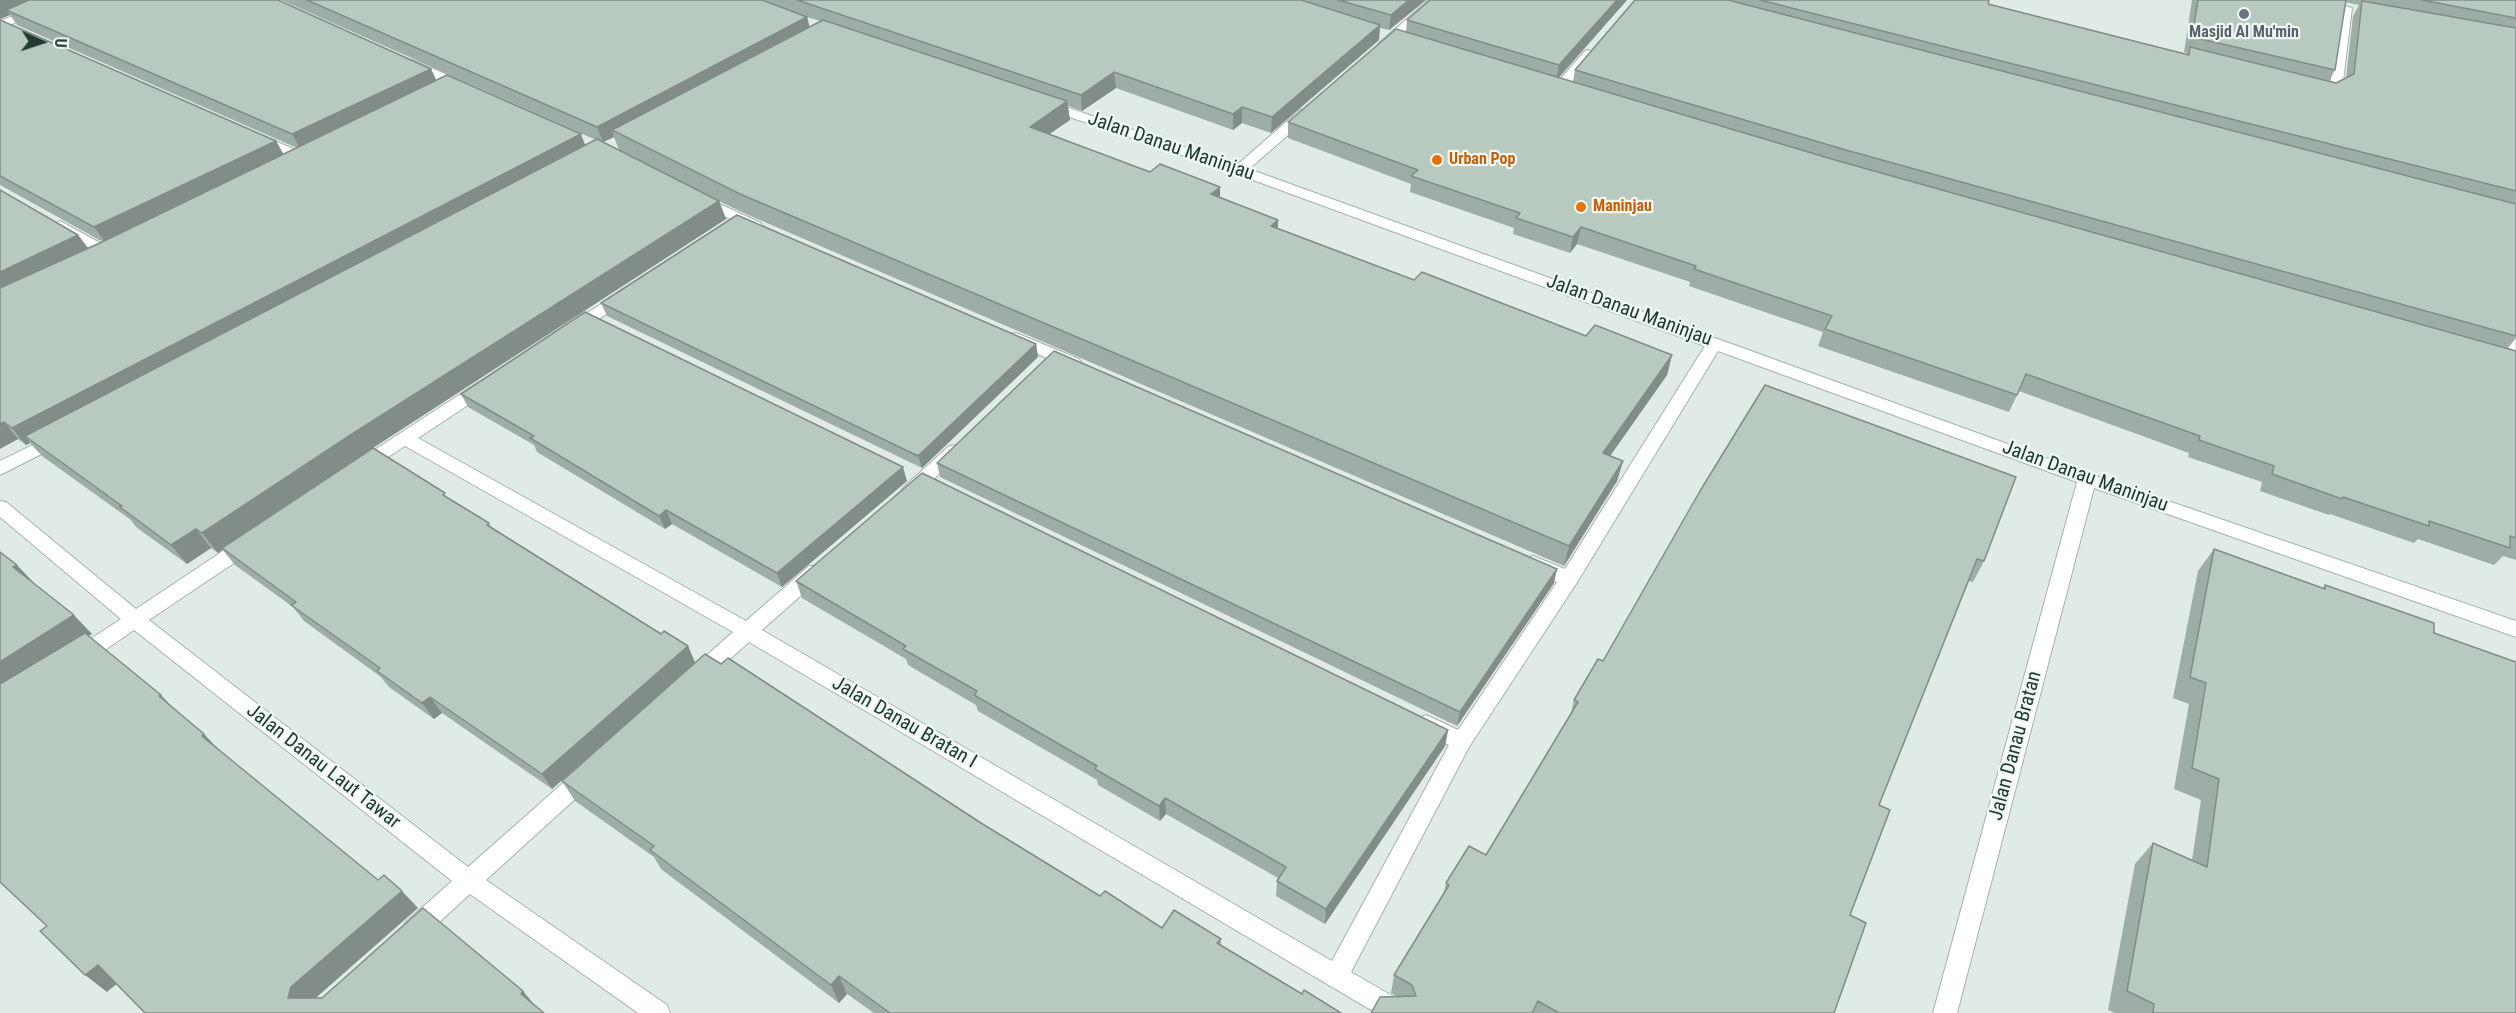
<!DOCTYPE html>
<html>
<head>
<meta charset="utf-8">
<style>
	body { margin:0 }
	#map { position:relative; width:2516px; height:1013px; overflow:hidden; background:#e0ebe5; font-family:"Roboto Condensed",sans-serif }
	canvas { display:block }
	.north { position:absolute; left:12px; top:12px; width:60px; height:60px; -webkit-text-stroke:4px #f0f8f3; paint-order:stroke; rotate:93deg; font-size:16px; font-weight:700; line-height:24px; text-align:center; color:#213b31 }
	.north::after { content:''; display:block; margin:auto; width:21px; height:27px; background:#213b31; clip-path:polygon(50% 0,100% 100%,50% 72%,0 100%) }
</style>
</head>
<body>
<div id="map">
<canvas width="2516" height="1013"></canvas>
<div class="north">U</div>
</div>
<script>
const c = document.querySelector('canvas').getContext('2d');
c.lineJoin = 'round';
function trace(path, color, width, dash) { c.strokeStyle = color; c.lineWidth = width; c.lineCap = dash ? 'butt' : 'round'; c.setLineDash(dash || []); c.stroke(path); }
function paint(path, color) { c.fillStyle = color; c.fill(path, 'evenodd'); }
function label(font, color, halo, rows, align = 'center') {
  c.font = font + ' "Roboto Condensed",sans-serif'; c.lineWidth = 4.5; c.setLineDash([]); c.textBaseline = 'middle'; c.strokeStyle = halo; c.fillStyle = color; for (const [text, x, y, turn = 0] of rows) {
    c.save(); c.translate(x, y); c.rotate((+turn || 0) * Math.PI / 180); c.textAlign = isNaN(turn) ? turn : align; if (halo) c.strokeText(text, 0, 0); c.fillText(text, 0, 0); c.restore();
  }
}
const minor = new Path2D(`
	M53,0H69L0,29V21Z
	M1429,0H1442L1387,49H1379V43Z
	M2342,5L2352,8L2342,89L2322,96L2316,92L2330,86Z
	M1589,50L1595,54L1593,57L1566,90H1556V84L1585,51Z
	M412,60L469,84L470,87L464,91L459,90L408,67V61Z
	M1048,101L1237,165L1300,110H1310V116L1249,169L2093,475L2516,621V637L2094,488L1957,1013H1933L2077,482L1718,351L1576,584L1469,747L1351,972L1408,1005L1411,1013H1376L749,642L704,682L697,684L690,682L687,676L690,670L733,632L405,446L368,470L362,472L353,466L356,462L479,382H491L493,386L491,390L418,438L746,621L809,566H823L825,571L823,576L762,630L1332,961L1449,745L1419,730L1416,724L1419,718L1426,715L1458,730L1557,582L1526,568L1524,563L1526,558L1533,556L1565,569L1705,346L1234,173L1043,108L1041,105Z
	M258,134L308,155L310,158L303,162L298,161L253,141V135Z
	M700,195L761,223L763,226L756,230L751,229L695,202L693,199Z
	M60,221L113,250L115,253L113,256H103L55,228L53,225Z
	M623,291L631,296L628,299L579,333H567L565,329L567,325Z
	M2515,312L2516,368H2514L2506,363L2507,317Z
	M1016,333L1079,359L1081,363L1073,368L1067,367L1010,342L1008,338L1010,334Z
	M57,433L63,435L66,439L63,443L0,475V461Z
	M954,445L963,451L960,455L916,495H904L901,491L904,487L948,447Z
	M0,501L6,502L136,609L241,539H255L257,544L255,549L149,620L468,867L580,768L588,765L596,768L599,774L596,780L486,880L667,1005L670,1013H638L470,894L422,938L414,941L406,938L402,930L406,922L452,881L134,630L86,663L79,665L72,663L69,657L72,651L121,619L0,517Z`);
trace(minor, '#a3b3ab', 2);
paint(minor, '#fff');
paint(new Path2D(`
	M0,0L431,69L436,80L585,145L596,140L281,0H1426L1389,30L1380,28L1379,40L1271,133L1242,123L1233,130L1116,88L1082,111L1068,106L1070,120L1049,134L1278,220V228L1414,280L1586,336L1672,355L1667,375L1610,456L1623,461L1617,481L1564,566L746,214L719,201L726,219L365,453L448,498L489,523L491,527L661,634L688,646L695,662L981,823L1100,896L1162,928L1221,939V945L1302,994L1341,1013H874L847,994L839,1003L661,869L654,857L575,801L562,781L664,690L552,789L442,713L434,719L389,687L381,677L304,621L293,607L235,565L222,549L218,553L211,548L187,564L136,527L131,520L42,456L30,443L26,445L18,439L0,448V190L78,235L88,248L103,242L0,185V20L276,141L283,154L297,148L17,25L10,15L0,19ZM801,15L820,21L809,27L807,17ZM614,137L619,150L603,142Z
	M1430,0H1627L1559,78L1573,82L1575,70L1635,0H1989L1988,4L2187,54V53L2184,52L2192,0H2516V338L2508,348L2516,351V560L2503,556L2494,565L2418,539L2414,543L2330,514L2329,515L2260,491L2262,482L2188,457L2189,453L2019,391L2009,412L1818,346L1823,332L1689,286L1690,282L1577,244L1570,253L1513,234L1514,228L1410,192L1411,184L1288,138V122L1406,32L1407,20ZM2345,2L2359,5L2353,16L2346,78L2336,83L2329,81L2335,70Z
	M601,303L1036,344L1038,357L922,468L607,316Z
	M1765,385L1984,561L1973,582L1969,581L1879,805L1850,915L1834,1013H1371L1398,997L1391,993L1394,975L1444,892L1446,883L1486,855L1570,717L1574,700L1603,661Z
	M461,394L907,481L782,587L672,524L665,529L537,452L534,445L468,407Z
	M937,463L1554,583L1457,726L940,477Z
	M2214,549L2323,588L2325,585L2434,633L2516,1013H2115L2108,1010L2135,864L2153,843L2192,860L2201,800L2174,789L2189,704L2173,698L2198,571Z
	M796,581L1448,730L1445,746L1325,924L1276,896L1277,881L1278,878L1166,814L1160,821L1098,785L1097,780L978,711L976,705L908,665L906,659L802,598Z`), '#9eada5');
paint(new Path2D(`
	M0,0H47L6,10L10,15L0,19Z
	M1409,0H1426L1389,30L1391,15Z
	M1617,0H1627L1556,80L1559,65Z
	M807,17L811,32L612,130L614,137L603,142L597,127Z
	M1380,25L1379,40L1271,133L1272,117Z
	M431,69L438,84L301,150L292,134Z
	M1114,72L1116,88L1082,111L1081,95Z
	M1067,101L1070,120L1032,146L1030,127Z
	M1242,107V123L1233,130V114Z
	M581,134L587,150L25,436L30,443L26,445L12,428Z
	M276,141L285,157L106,243L94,227Z
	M1220,187V207L1211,194Z
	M719,201L726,219L365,453L218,553L202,533L352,434Z
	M1278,220L1277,240L1271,226Z
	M1581,227L1577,244L1570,253L1573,237Z
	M78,235L90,251L0,295V272Z
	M1036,344L1038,357L922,468L918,456Z
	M1672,355L1667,375L1598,473L1603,453Z
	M4,422L18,439L0,449V424Z
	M1623,461L1617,481L1564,566L1569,546Z
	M903,467L907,481L782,587L777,573Z
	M666,510L672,524L665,529L659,516Z
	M196,529L211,548L187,564L171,545Z
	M17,565L35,584L13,567Z
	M1557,569L1554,583L1457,726L1460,712Z
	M74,615L92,634L0,693V662Z
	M688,646L695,663L552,789L542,774Z
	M161,695L178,713L159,696Z
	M430,697L442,713L434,719L422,703Z
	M1448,730L1445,746L1325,924L1326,909Z
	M204,734L221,752L202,736Z
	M1165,798L1166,814L1160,821L1159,806Z
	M402,891L418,908L310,1003L288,998L291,987Z
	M98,965L119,982L107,992L85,975Z
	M839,976L847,994L839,1003L831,985Z
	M523,991L537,1008L521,994Z`), '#818d86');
const building = new Path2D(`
	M29,0H278L431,69L292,134L6,10Z
	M307,0H762L807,17L597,127Z
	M797,0H1301L1380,25L1272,117L1242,107L1233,114L1114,72L1081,95Z
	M1338,0H1409L1391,15Z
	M1430,0H1617L1559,65L1407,20Z
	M1635,0H1728L2516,204V336L1846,150L1575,70Z
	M1760,0H1989L1988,4L2189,55L2190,47L2336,83L2354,74L2362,1L2516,28V191Z
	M2198,0H2346L2335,70L2192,37Z
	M2422,0H2516V18Z
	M0,20L276,141L94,227L0,176Z
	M823,20L1067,101L1030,127L1150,172L1160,164L1220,187L1211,194L1278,220L1271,226L1414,280L1422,272L1586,336L1595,325L1672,355L1603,453L1623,461L1569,546L740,194L612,130Z
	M1396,29L1835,160L2516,351V538L2510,536V548L2429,521V526L2343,497L2342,499L2272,474L2274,466L2199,440L2200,436L2026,374L2017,395L1825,329L1832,316L1694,269L1696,266L1581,227L1573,237L1516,218L1520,213L1411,176L1418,170L1288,122Z
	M447,75L581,134L12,428L4,422L0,424V288L102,242Z
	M597,139L719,201L352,434L202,533L196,529L171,545L120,507L122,506L25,436Z
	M0,190L78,235L0,272Z
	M737,215L1036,344L918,456L601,303Z
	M585,312L903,467L777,573L666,510L659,516L530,438L534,436L461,394Z
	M1054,351L1557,569L1460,712L937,463Z
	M1765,385L2016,477L1984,561L1977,559L1879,805L1890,810L1850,915L1866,923L1834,1013H1559L1538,1001L1532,1013H1371L1380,997L1416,996L1412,985L1394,975L1449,885L1446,883L1469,846L1486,855L1578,702L1574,700L1598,659L1603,661L1700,491Z
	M373,448L445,493L443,495L489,523L487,525L661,634L664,631L688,646L542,774L430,697L422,703L377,671L380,668L291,605L296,602L222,548Z
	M922,473L1448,730L1326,909L1277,881L1286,867L1165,798L1159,806L1095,769L1097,766L974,695L977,691L903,649L906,646L796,581Z
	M2214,549L2325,589V585L2434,623V633L2516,662V1013H2153L2154,1004L2127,991L2153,843L2207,867L2219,779L2192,768L2206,683L2190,677Z
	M0,552L17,565L13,567L74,615L0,662Z
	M85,633L161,695L159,696L204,734L202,736L378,880L384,875L402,891L291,987L288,998H322L423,908L523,991L521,994L544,1013H145L98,965L85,975L40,931L47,926L0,882V684Z
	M705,654L721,664L728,658L981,823L1100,896L1105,891L1162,928L1174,910L1221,939L1217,943L1302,994L1304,990L1341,1013H890L839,976L831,985L650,850L654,846L562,781Z`);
paint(building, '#b8c9c0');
trace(building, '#818d86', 1.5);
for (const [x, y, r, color] of [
	[2244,14,6,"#6b7280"],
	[1437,160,6,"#e8710a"],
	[1581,207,6,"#e8710a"]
]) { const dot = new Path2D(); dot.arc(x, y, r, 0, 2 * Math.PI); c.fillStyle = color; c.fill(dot); trace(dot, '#f0f8f3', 2); }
label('bold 16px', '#5b616d', '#f0f8f3', [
	["Masjid Al Mu'min",2244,33]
]);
label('bold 16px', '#c56008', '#f0f8f3', [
	["Urban Pop",1449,160],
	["Maninjau",1593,207]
], 'left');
label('20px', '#213b31', '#f0f8f3', [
	["Jalan Danau Maninjau",1171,147,19],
	["Jalan Danau Maninjau",1629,311,20],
	["Jalan Danau Maninjau",2085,477,20],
	["Jalan Danau Bratan I",904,723,30],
	["Jalan Danau Bratan",2016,746,-75],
	["Jalan Danau Laut Tawar",323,767,38]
]);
</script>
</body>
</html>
